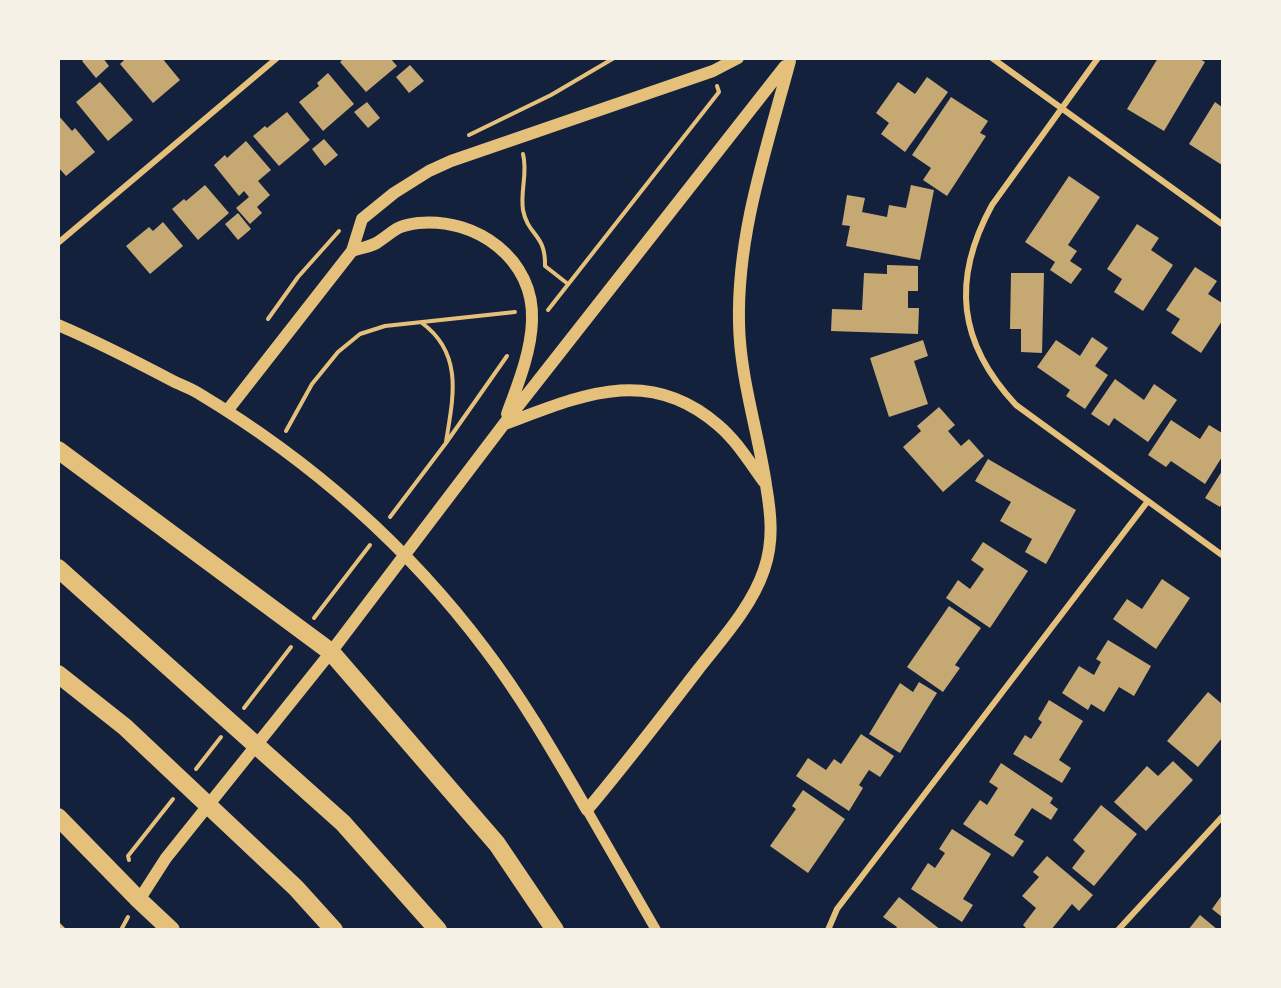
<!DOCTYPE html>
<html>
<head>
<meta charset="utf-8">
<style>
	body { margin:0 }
	#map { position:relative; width:1281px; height:988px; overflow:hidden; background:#14213d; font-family:Mulish,sans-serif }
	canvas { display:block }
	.frame { position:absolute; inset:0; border:60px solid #f6f1e7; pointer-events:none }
</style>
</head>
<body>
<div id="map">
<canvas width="1281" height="988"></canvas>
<div class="frame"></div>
</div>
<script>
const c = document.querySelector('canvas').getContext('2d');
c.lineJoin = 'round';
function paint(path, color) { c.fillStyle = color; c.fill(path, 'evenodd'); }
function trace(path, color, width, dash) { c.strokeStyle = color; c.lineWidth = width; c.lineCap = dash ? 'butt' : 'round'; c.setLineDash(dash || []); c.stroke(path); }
paint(new Path2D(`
	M85,58H103L109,66L96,78L82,61Z
	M126,58H162L180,80L153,103L120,64Z
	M344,58H390L397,66L366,92L340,62Z
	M1158,58H1198L1205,62L1164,131L1127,109Z
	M410,65L424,81L409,93L396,77Z
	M328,73L354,104L323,131L299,102L319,86L317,83Z
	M927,77L948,92L905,152L881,134L889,123L876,113L898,82L915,94Z
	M100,82L133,120L108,141L76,102Z
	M951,97L988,121L980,133L986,136L947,196L923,180L931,168L912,155Z
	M367,102L380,118L368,128L354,112Z
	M1215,102L1222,107V165L1189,144Z
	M287,112L310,140L279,166L253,136L265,126L267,128Z
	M58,115L72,131L75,128L95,152L66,176L58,167Z
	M324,139L338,155L325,166L312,149Z
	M246,141L271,170L258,181L270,195L257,207L262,213L250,224L236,208L249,197L244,191L239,196L214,165L225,155L227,158Z
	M1069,176L1100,197L1068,245L1077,251L1070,261L1082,269L1071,284L1050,270L1055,262L1025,242Z
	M205,185L229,213L198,240L172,209L184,199L186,201Z
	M911,185L934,190L920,260L846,246L850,226L842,225L847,195L865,198L862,212L887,217L889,205L906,208Z
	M238,213L251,229L238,240L225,224Z
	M163,222L183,246L150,274L126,246L149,227L153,231Z
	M1137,224L1159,238L1151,250L1173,265L1143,311L1114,292L1122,279L1107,269Z
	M887,265L918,266V291H908V308H919L918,334L831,331L832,309L862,310L864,273L887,274Z
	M1195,267L1217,281L1208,294L1222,303V321L1201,353L1171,333L1180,319L1166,310Z
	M1011,273H1044L1042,353L1021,352V329H1010Z
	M1092,337L1108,348L1095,366L1108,375L1085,409L1066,396L1070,390L1037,367L1056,340L1080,356Z
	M923,340L928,356L914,361L928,404L889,417L870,358Z
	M1115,379L1144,400L1154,384L1177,400L1148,442L1114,418L1109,426L1091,414Z
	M939,407L955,425L948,431L961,446L969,439L984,456L943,492L903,447L921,431L917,426Z
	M1171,420L1200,439L1209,425L1222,433V457L1205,484L1171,461L1166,467L1148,455Z
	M988,459L1076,510L1046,564L1025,552L1032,539L1000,521L1011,502L975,481Z
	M1222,471V503L1220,507L1205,498Z
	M983,542L1028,571L990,628L946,598L958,580L970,589L984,569L971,560Z
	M1162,579L1190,598L1156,649L1113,619L1127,599L1142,609Z
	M949,606L981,628L955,665L960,668L943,692L907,667Z
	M1108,640L1151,666L1134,696L1119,687L1104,712L1091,704L1088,710L1062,693L1079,666L1094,675L1101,662L1096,659Z
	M919,682L937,693L900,753L869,734L900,683L913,692Z
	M1208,692L1222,704V738L1198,767L1167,741Z
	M1049,700L1083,721L1059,760L1071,768L1062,783L1013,754L1025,735L1031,739L1042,722L1038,719Z
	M861,734L894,756L880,777L869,770L859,785L863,788L849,811L796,776L808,758L826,770L834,759L841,764Z
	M1173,761L1193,780L1146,831L1114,802L1147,766L1158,776Z
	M1001,763L1053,798L1050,803L1058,809L1051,820L1032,808L1014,835L1024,841L1013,857L963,824L980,800L987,805L998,788L989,782Z
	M803,790L845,819L808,873L770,846L796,809L792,806Z
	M1101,805L1137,834L1094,886L1072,868L1085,851L1073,840Z
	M952,829L991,854L963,899L973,905L962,922L911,889L928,863L935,868L945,853L939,849Z
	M1047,856L1093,895L1079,911L1072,904L1051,930H1028L1023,925L1036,908L1022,896L1039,877L1033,872Z
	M1222,895V917L1212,909Z
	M899,897L941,930H895L897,927L883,917Z
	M1200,915L1218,930H1188Z`), '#c6a872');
trace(new Path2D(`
	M469,135L551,95L614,58
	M523,154C528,173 520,191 523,210C528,236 546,234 545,266L568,284
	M548,310L719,92L717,86
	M268,319L298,277L339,231
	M422,323C464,354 453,398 446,442
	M286,431L312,384L338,352L360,334L385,326L515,312
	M390,517L446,443L507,356
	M314,618L370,545
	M244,708L291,647
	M196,769L221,737
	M129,860L128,856L173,799
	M58,924L64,930
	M121,930L128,917`), '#e5c07b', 4);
trace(new Path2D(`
	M992,58L1222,224
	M1098,58L992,205C951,280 958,343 1016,405L1222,555
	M58,243L277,58
	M828,930L837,909L1148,501
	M1118,930L1222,817`), '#e5c07b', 6);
trace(new Path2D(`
	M587,810L656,930`), '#e5c07b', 10);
trace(new Path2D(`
	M352,251C360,248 371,247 378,242C395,231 395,226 418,223C476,217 535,259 532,321C531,352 518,384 507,414
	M58,325C98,342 135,361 173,381C181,385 190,388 198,393C308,459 407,545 485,649C523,699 555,755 587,810C625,765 661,718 697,671C721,640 751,608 764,570C774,541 771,514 766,485C758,431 740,378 739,323C737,233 767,147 790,61
	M227,411L352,251L362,219L394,193L429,171L451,161L713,71L738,58
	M505,424C580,396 648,364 718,425C737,441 750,463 764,482
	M139,900L166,858L331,652L504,424L785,66`), '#e5c07b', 12);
trace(new Path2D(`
	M58,450L331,652L497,844L555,930
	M58,568L343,823L438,930
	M58,674L125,727L296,888L334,930
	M58,817L139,900L171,930`), '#e5c07b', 18);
</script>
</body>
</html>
